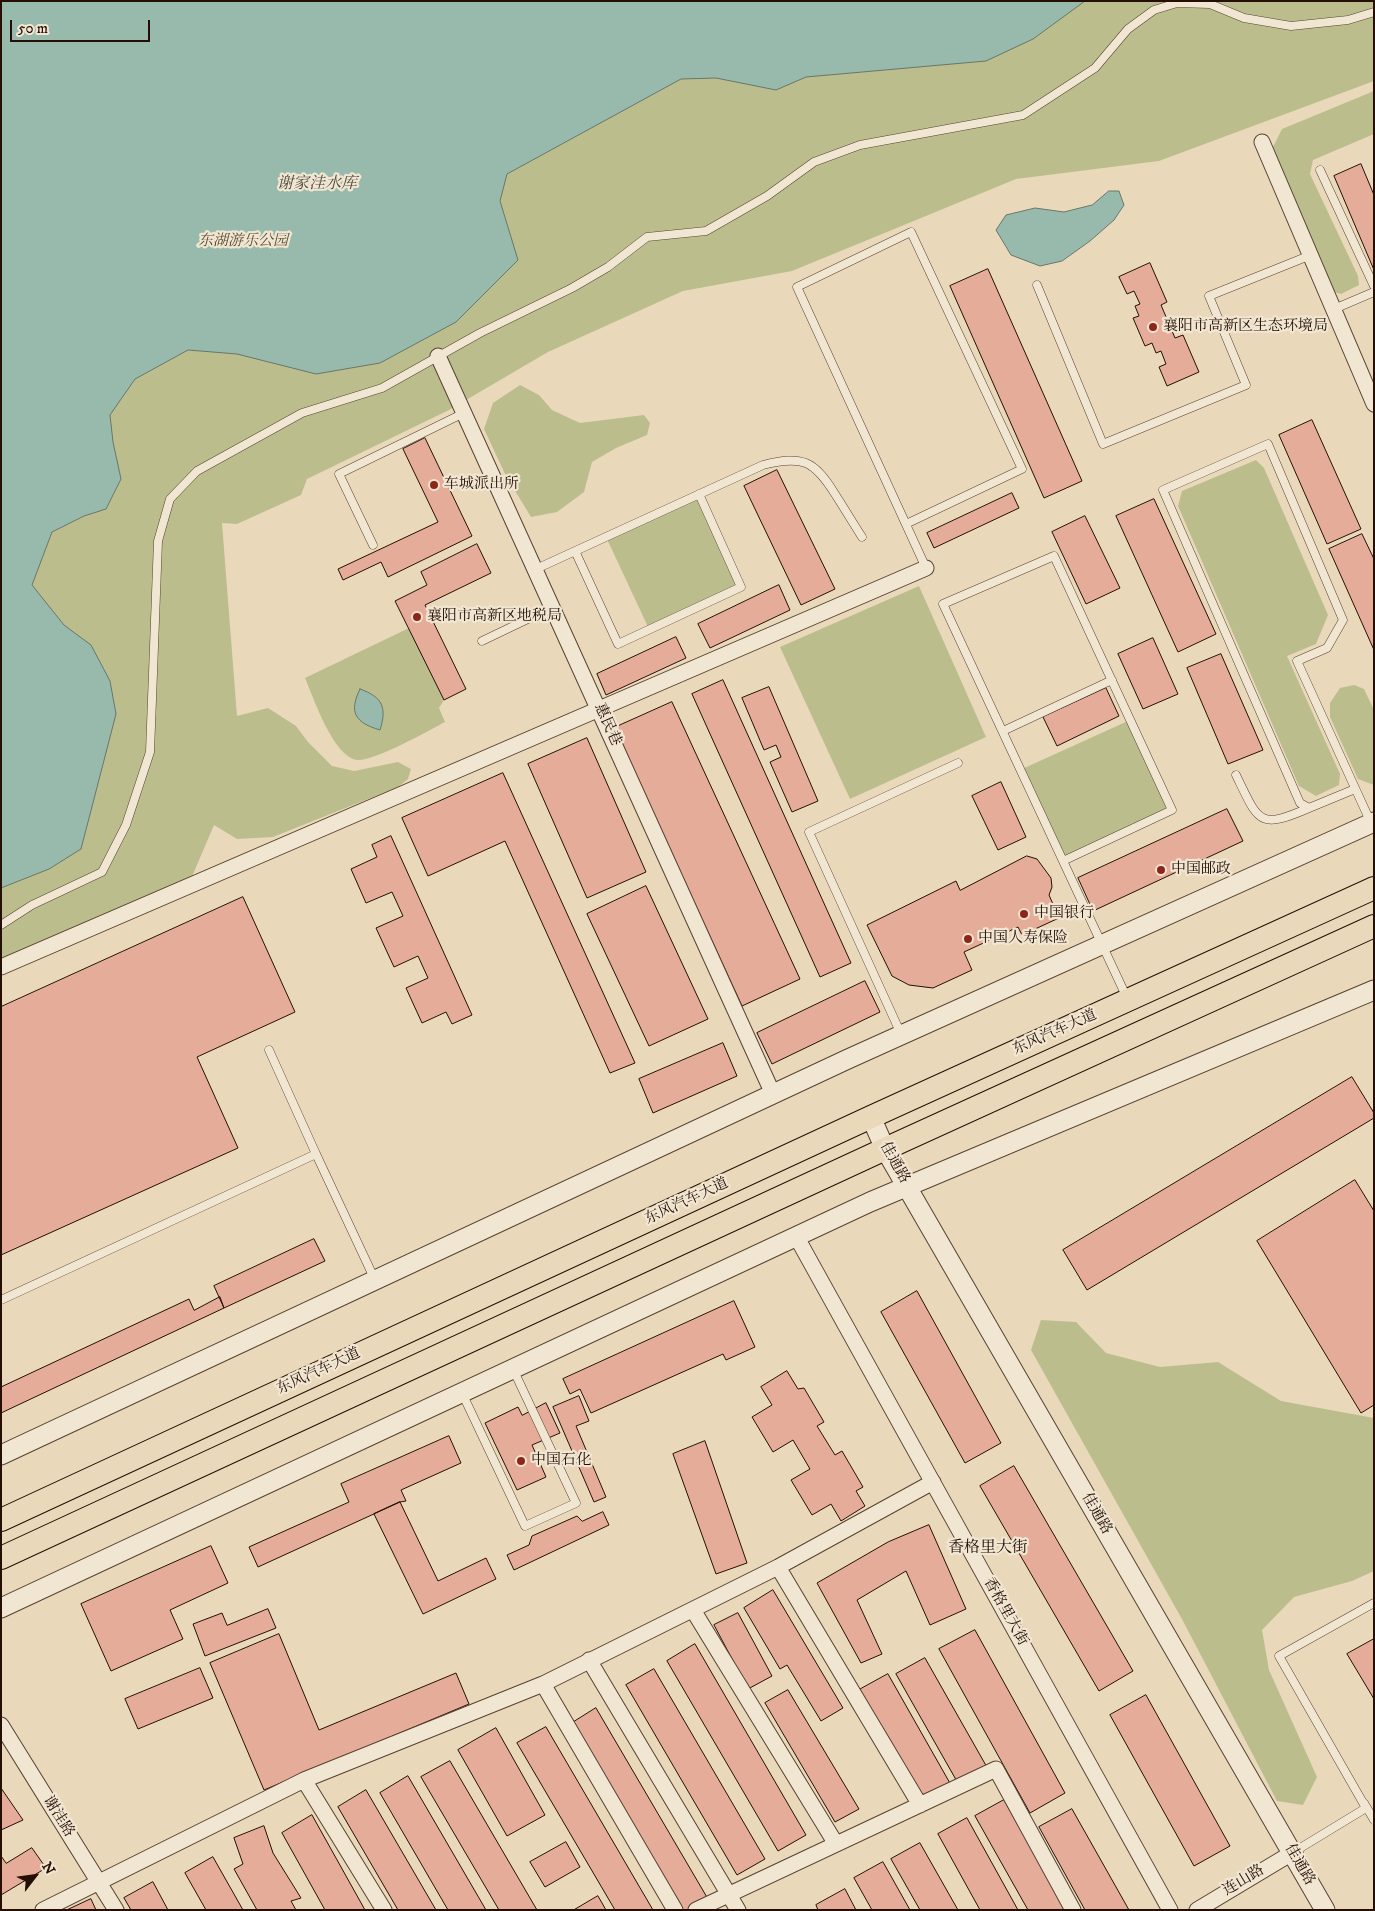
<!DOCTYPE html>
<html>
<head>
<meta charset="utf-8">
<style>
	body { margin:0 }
	#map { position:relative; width:1375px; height:1911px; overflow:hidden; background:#e9d9ba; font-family:"IM FELL DW Pica",serif }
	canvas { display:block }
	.frame { position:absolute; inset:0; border:2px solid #250f05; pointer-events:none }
	.north { position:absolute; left:10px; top:1851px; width:50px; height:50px; -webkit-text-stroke:4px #f1e6d2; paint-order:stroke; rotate:60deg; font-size:14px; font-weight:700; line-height:20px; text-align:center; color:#250f05 }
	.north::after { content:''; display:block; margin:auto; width:18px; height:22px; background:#250f05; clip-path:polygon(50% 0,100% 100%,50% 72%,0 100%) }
	.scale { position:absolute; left:10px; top:20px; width:140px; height:22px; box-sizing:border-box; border:2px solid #250f05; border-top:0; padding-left:6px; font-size:15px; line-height:18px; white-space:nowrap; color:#250f05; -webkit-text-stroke:4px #f1e6d2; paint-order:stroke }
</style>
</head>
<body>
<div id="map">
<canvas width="1375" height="1911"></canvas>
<div class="frame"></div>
<div class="north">N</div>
<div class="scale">50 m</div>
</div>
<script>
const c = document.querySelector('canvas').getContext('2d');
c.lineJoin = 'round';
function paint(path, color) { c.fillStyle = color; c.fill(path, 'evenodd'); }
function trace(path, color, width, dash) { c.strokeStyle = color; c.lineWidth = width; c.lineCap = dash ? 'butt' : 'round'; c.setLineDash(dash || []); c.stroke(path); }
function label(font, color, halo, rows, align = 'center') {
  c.font = font + ' "IM FELL DW Pica","Noto Serif SC",serif'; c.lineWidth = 4.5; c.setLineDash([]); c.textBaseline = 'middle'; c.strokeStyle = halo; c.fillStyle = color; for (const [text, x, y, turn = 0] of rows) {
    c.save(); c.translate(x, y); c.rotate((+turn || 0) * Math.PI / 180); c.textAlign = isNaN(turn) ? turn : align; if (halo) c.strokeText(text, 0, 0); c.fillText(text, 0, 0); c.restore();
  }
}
paint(new Path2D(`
	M1,1H1374V81L1159,161L1016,179L792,271L683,291L548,352L449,410L307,479L301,495L237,524L222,523L237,716L268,708L296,726L308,742L332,766L354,771L398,762L411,769L408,779L398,787L273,837L237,839L214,825L188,886L1,967Z
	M1374,91V134L1313,160L1310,174L1358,276L1359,285L1341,294L1334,292L1271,151L1282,129Z
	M520,385L539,395L552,410L580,423L644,415L650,423L647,435L616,448L592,462L584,492L557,512L531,517L506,476L484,429L493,403Z
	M1256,460L1264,468L1328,615L1316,644L1287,656L1340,774L1339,785L1316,796L1299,786L1178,506L1182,491Z
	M699,494L741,587L649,629L606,537Z
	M919,586L986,737L850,799L780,647Z
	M409,628L444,700L439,708L445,722C428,731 373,762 357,760C333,756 314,699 305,678Z
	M1354,685L1364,689L1374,710V785L1358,779L1330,717V703L1340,688Z
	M1130,720L1172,810L1063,861L1020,770Z
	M1041,1320L1076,1322L1106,1353L1160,1367L1218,1362L1281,1401L1374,1418V1571L1352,1581L1294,1597L1262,1630L1269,1670L1317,1777L1303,1805L1277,1801L1183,1621L1031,1350Z`), '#bbbe8c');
const water = new Path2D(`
	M1,1H1085L1033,39L986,61L806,77L776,90L716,78L681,79L507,174L500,201L518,260L456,322L380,363L316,374L237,354L188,350L135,379L110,415L113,442L121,479L106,509L84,516L52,532L32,585L64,625L91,645L110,681L116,714L81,849L49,869L1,888Z
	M1109,191H1119L1124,205L1114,220L1090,241L1062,261L1040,266L1011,255L996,230L1006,215L1035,208L1064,212L1092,205Z
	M360,689C383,697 387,708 380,730C356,723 348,713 360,689Z`);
paint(water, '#98baac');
trace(water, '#6a7669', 1);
const building = new Path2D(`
	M1361,164L1374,195V270L1334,176Z
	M1150,263L1167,302L1161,305L1175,338L1183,335L1199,372L1167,386L1159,367L1166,364L1161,351L1156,353L1152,343L1145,346L1133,318L1139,316L1135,306L1140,304L1134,291L1127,294L1119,277Z
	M988,269L1082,481L1044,498L950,286Z
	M1312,420L1361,529L1327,544L1279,435Z
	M425,438L472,536L388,577L381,562L343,580L338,569L438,522L403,449Z
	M777,470L835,589L801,605L744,486Z
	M1012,493L1019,508L934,548L927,533Z
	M1154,499L1216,634L1178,652L1116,516Z
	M1085,516L1120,588L1086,604L1052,532Z
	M1362,534L1374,559V650L1329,549Z
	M477,544L491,573L425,605L466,689L444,700L395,601L427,585L421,572Z
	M779,585L790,610L710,648L698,624Z
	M676,637L686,658L606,695L597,674Z
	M1153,638L1178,694L1143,709L1118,654Z
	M1221,654L1263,750L1228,764L1187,668Z
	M723,680L851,963L820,977L692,694Z
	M769,687L818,801L792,812L770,762L781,757L776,745L764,750L742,698Z
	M1106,688L1119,716L1057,746L1043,717Z
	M672,702L800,979L742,1006L614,728Z
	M587,738L646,872L587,898L528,764Z
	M503,773L635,1063L610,1073L505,841L428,876L402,818Z
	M1001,782L1026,837L998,850L972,796Z
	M1227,809L1243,841L1093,911L1078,878Z
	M391,836L472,1015L452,1024L446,1012L422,1023L406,988L428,978L418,956L394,967L376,928L403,916L392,892L366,903L351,869L377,857L372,845Z
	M1027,856L1037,859L1051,878L1052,887L1049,895L1059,918L1022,935L1018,927L964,952L972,970L933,988L909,985L892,976L867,925L956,881L960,890Z
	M646,886L708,1019L649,1046L587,914Z
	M243,897L295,1012L197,1057L238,1148L1,1255V1007Z
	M865,981L880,1012L772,1064L757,1033Z
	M723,1043L737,1076L653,1113L639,1079Z
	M1352,1077L1374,1113V1118L1087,1290L1063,1250Z
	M1355,1180L1374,1211V1405L1361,1413L1257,1241Z
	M314,1239L325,1261L224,1308L214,1286Z
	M917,1291L1001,1443L965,1463L881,1312Z
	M220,1297L224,1308L1,1413V1387L189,1299L194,1310Z
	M734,1301L755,1347L726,1360L723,1354L591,1413L580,1389L570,1394L563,1379Z
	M787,1371L798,1389L804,1388L824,1422L817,1426L835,1455L842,1451L863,1487L856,1491L865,1506L841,1521L831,1504L812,1515L791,1480L810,1469L793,1440L773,1452L752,1417L772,1405L761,1387Z
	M579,1396L589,1421L576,1426L606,1497L594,1502L553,1407Z
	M546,1403L560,1433L532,1445L546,1477L517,1490L485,1423L518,1407L522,1415Z
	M449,1436L461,1463L401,1490L406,1501L400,1502L258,1567L249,1547L349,1502L341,1484Z
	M705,1441L747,1563L716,1574L673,1454Z
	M1014,1466L1133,1671L1099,1691L980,1486Z
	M400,1502L438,1581L486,1558L496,1579L423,1614L374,1514Z
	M603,1512L609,1525L514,1570L507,1555L529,1545L532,1536L577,1516L582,1521Z
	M929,1525L966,1609L930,1625L906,1571L857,1600L882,1654L861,1663L817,1583L888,1542Z
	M211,1546L228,1583L170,1610L183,1639L111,1671L81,1604Z
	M773,1590L843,1708L821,1721L787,1665L780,1669L744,1608Z
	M268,1609L276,1628L205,1656L193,1624L222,1613L227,1625Z
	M738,1613L772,1676L748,1689L714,1625Z
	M975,1630L1065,1793L1030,1813L939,1649Z
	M279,1634L319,1730L456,1673L469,1704L264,1790L210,1663Z
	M1374,1639V1699L1347,1654Z
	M695,1644L806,1835L778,1851L667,1661Z
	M925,1658L988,1769L959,1785L896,1674Z
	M200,1668L213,1698L138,1729L125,1699Z
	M654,1669L765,1859L737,1875L626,1685Z
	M888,1674L951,1785L922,1802L859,1690Z
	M788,1690L859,1809L835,1822L765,1703Z
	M1146,1695L1230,1846L1194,1866L1110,1715Z
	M596,1708L708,1899L689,1910H677L569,1725Z
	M546,1727L653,1910H615L517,1743Z
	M496,1728L545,1815L507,1836L458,1750Z
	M450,1761L537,1910H499L421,1777Z
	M408,1776L486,1910H448L380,1793Z
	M1,1788L23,1820L1,1830Z
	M366,1790L436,1910H398L338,1807Z
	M1004,1800L1066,1910H1028L975,1816Z
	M1072,1809L1129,1910H1085L1039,1827Z
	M312,1815L365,1910H325L282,1833Z
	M967,1818L1018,1910H980L938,1834Z
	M264,1826L273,1853L301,1898L291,1901L296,1910H257L234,1869L243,1864L234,1838Z
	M566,1842L580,1867L545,1887L530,1862Z
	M920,1843L958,1910H920L891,1859Z
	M32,1848L46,1868L1,1895V1856L6,1863Z
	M213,1857L243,1910H206L185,1873Z
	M883,1862L910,1910H872L854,1878Z
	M153,1882L168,1910H131L124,1898Z
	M845,1889L856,1910H818L816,1905Z
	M598,1896L606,1910H574Z
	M91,1899L96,1910H67Z`);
paint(building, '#e6ac9a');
trace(building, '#250f05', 1);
const service = new Path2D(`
	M1320,170L1374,286
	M1037,285L1103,444L1246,385L1209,296L1311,255
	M1334,309L1374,292
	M906,524L1022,469L911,232L797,287L926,568
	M373,545L339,474L464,413
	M575,551L618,644L741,587L699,494
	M536,569L763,465C802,455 814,460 835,494C844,508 853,523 862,537
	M482,641L553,607
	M1003,731L1112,680
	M1236,775C1259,822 1258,830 1309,808
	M1355,789L1309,808L1300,803L1163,490L1268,444L1343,620L1327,648L1297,661L1371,823
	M1063,861L1172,810L1054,556L943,604L1127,998
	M1,925L32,905L102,872L126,825L150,752L158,541L170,499L197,471L302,413L382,388L480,333L572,288L608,267L647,237L706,231L767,196L814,162L860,145L1023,115L1095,68L1128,29L1154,10L1177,3L1210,4L1244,18L1291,26L1348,20L1374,12
	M901,1034L809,832L958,763
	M269,1050L316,1154
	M1,1300L316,1154L375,1280
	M462,1393L525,1526L576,1503L513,1369
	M1364,1803L1374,1820
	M1292,1853L1366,1808L1279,1656L1374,1603`);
const minor = new Path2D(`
	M1262,142L1374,404
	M438,356L773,1094
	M1,967L926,568
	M796,1236L1170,1910
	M778,1567L920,1805
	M693,1610L836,1844
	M589,1660L738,1910
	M543,1684L675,1910
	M1,1725L116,1910
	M304,1780L384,1910
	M43,1910L304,1780L543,1684L778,1567L933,1482
	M696,1910L996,1769L1073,1910
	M1197,1910L1292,1853`);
const tertiary = new Path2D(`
	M871,1117L885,1149L1325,1910
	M1,1455L848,1059L1374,822
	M1,1608L870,1202L1374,990`);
const primary = new Path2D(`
	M1,1520L871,1117L1374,888
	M1,1558L885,1149L1374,926`);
trace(service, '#564232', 9);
trace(minor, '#564232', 17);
trace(tertiary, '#564232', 21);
trace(primary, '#250f05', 24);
trace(service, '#f1e6d2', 8);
trace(minor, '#f1e6d2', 15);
trace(tertiary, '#f1e6d2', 19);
trace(primary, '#e9d9ba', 22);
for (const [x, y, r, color] of [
	[1153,327,5,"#8f2418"],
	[434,485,5,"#8f2418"],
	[417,617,5,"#8f2418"],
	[1161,870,5,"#8f2418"],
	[1024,914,5,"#8f2418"],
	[968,939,5,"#8f2418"],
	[521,1461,5,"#8f2418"]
]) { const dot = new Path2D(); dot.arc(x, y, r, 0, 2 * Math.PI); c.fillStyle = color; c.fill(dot); trace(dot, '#f1e6d2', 2); }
label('italic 15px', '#5a4c34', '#f1e6d2', [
	["东湖游乐公园",243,242]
]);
label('15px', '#250f05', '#f1e6d2', [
	["襄阳市高新区生态环境局",1163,327],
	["车城派出所",444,485],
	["襄阳市高新区地税局",427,617],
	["中国邮政",1171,870],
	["中国银行",1034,914],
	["中国人寿保险",978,939],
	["中国石化",531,1461]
], 'left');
label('15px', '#250f05', '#f1e6d2', [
	["惠民巷",607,725,66],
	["东风汽车大道",1055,1033,-24],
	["佳通路",894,1163,61],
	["东风汽车大道",687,1202,-25],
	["东风汽车大道",319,1372,-25],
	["佳通路",1096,1514,60],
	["香格里大街",1005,1612,61],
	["谢洼路",58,1817,58],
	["佳通路",1299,1865,60],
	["连山路",1244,1881,-31]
]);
label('italic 16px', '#4d4b3f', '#f1e6d2', [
	["谢家洼水库",317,185]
]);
label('16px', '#250f05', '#f1e6d2', [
	["香格里大街",988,1549]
]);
</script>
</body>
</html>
